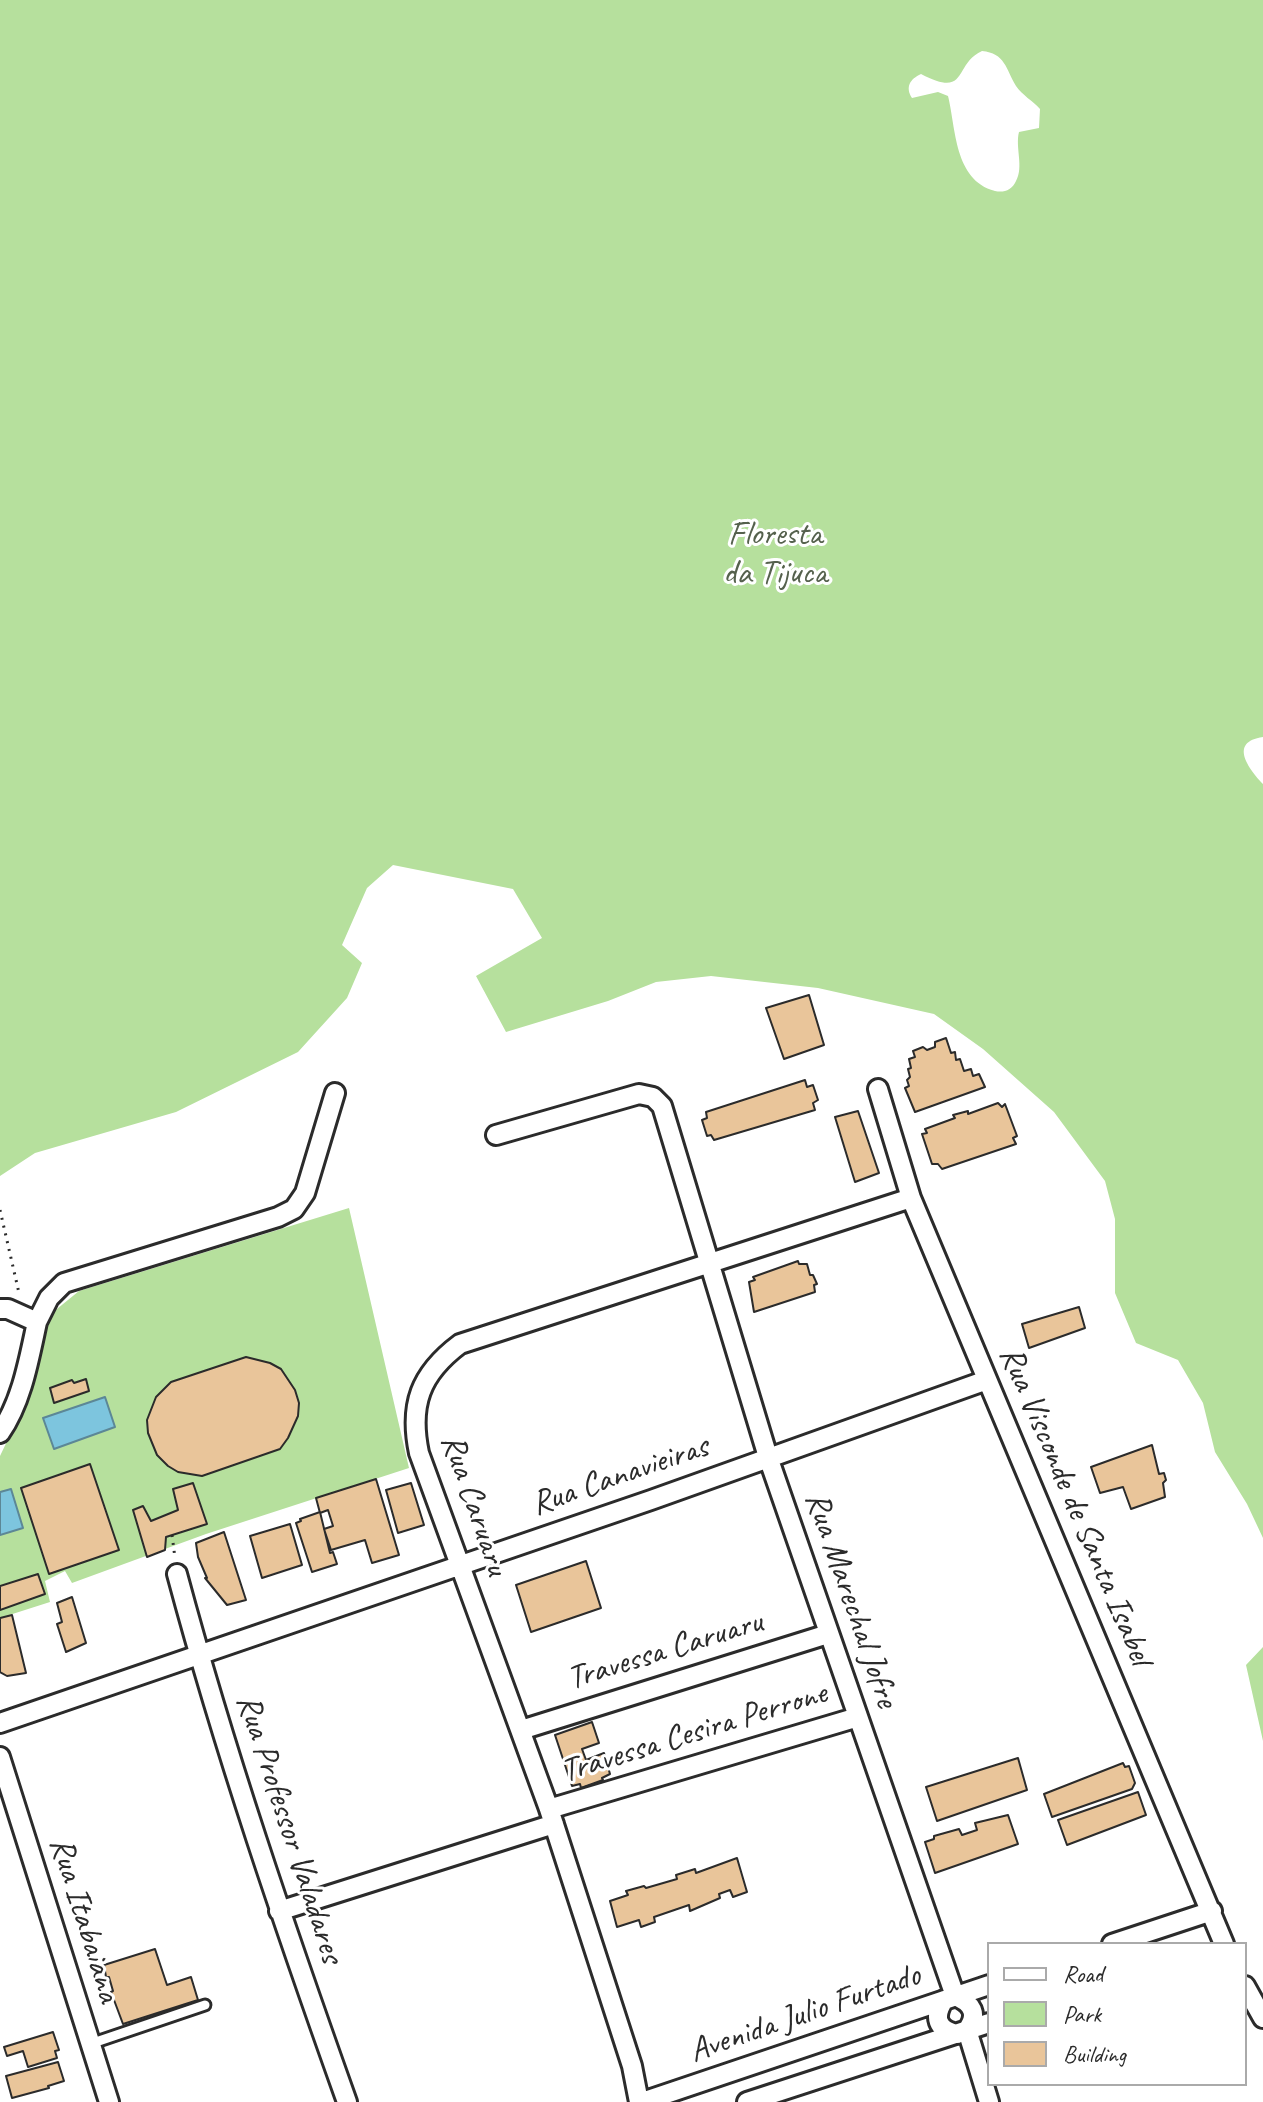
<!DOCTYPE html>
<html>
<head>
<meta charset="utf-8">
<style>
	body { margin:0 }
	#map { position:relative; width:1263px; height:2102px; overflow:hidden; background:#fff; font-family:Caveat,sans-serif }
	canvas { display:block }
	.legend { position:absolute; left:987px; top:1942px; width:260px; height:144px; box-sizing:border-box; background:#fff; border:2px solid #aaa; margin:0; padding:10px 14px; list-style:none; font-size:24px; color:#2b2b2b }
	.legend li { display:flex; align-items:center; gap:16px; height:40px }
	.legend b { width:40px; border:2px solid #aaa }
</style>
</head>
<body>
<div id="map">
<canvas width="1263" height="2102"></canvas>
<ul class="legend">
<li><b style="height:10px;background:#fff"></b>Road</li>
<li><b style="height:22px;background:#b6e09d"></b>Park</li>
<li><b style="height:22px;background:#e9c59a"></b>Building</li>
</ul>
</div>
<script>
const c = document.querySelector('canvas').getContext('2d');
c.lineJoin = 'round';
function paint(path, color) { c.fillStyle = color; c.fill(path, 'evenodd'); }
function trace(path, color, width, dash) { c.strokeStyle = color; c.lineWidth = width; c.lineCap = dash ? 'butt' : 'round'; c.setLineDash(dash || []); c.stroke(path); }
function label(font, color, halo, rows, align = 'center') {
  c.font = font + ' Caveat,sans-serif'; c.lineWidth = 6; c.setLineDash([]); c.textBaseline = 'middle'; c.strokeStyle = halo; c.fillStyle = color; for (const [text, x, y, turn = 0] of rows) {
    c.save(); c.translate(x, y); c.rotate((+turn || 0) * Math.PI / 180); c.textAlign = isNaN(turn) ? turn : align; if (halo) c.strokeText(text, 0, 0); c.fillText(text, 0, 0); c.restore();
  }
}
paint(new Path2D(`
	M0,0H1263V737C1228,742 1249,769 1263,784V1538L1247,1504L1215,1452L1203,1403L1178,1360L1136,1343L1115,1293V1219L1105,1181L1054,1112L983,1049L934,1014L818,988L711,976L656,982L608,1001L506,1032L476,976L542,938L513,889L393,865L367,888L342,945L362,963L347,998L298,1052L176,1112L35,1153L0,1176ZM982,51C1005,53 1006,69 1016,86C1022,95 1033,101 1040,109L1039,128L1019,132C1015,147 1024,167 1016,181C1012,190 1004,193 995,191C954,180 956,128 948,96L938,92L912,98C905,87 910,79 921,74C969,99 953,64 982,51Z
	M349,1208L409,1468L206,1534L72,1583L65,1571L45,1581L50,1602L0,1618V1456L21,1412L35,1356L52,1313L79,1291Z
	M1263,1647V1741L1246,1665Z`), '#b6e09d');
const water = new Path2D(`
	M105,1397L115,1427L54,1449L43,1418Z
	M11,1489L23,1528L0,1535V1492Z`);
paint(water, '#7dc5de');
trace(water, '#5c8796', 2);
const building = new Path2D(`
	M809,995L824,1045L784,1059L766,1008Z
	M946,1038L951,1053L955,1052L956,1060L960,1059L964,1071L971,1069L973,1076L979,1074L985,1087L915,1112L905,1088L909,1086L907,1080L910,1077L908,1069L911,1068L909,1059L915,1057L913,1051L923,1047L927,1050L935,1047V1042Z
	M805,1080L807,1087L813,1085L818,1100L813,1103L815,1110L714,1140L711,1135L707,1136L702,1120L707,1118L706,1112Z
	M998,1103L1002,1107L1005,1104L1017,1136L1013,1138L1016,1144L942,1169L938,1164H932L922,1134L927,1133L925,1129L955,1118L953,1115L968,1111V1114Z
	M858,1111L879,1173L855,1182L835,1117Z
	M798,1261L799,1264H807L810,1275H813L817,1284L814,1285L815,1292L754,1312L749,1282L755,1280L753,1277Z
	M1079,1307L1085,1328L1029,1348L1022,1324Z
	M246,1357L270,1363L281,1369L295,1390L299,1403L298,1416L288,1438L280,1449L202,1476L178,1472L168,1466L157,1455L148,1433L147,1420L156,1397L171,1382Z
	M86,1379L89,1391L54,1403L50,1388L72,1380L74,1383Z
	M1152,1445L1159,1474L1164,1473L1166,1480L1163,1483L1165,1497L1131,1509L1123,1487L1100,1493L1091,1467Z
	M90,1464L119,1550L49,1574L21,1488Z
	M376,1479L399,1555L372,1563L365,1540L331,1550L324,1529L333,1526L328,1510L320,1513L316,1498Z
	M193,1483L207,1524L166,1537L165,1550L147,1557L133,1510L143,1506L151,1521L178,1510L173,1489Z
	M411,1483L424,1525L398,1533L386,1490Z
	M320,1512L330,1553L333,1552L337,1564L312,1572L296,1523L301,1521L300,1519Z
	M290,1524L302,1565L262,1578L250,1536Z
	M224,1532L246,1600L227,1605L205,1578H207L198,1557L196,1543Z
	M586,1561L601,1608L531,1632L516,1585Z
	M38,1574L45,1594L0,1610V1586Z
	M72,1597L86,1643L66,1652L57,1624L62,1622L57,1603Z
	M12,1615L26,1673L7,1676L0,1672V1618Z
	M592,1722L599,1743L582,1749L586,1760L604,1753L610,1774L602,1778L603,1780L581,1788L580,1784L572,1786L555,1735Z
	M1018,1758L1027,1790L937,1821L926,1787Z
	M1123,1763L1125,1767L1129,1766L1135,1783L1132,1789L1052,1817L1044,1794Z
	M1138,1792L1146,1815L1067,1845L1058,1820Z
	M1008,1815L1018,1844L935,1873L925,1842L934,1839V1836L959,1829L962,1835L977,1830L975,1823Z
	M737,1858L747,1892L733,1897L730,1890L719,1894L720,1898L690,1911L689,1905L654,1917L655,1922L641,1927L639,1920L617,1927L610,1901L628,1895L626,1891L644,1886L646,1888L677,1879L676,1875L695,1869L696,1873Z
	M155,1949L167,1985L191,1977L198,2000L123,2024L111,1992L113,1991L109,1977H106L104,1965Z
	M53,2032L59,2050L55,2051L57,2058L28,2067L23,2051L7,2056L4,2047Z
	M58,2062L64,2081L48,2086L49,2088L12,2098L6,2076Z`);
paint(building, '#e9c59a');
trace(building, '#2b2b2b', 2);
const lane = new Path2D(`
	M90,2044L205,2005`);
const street = new Path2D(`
	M878,1089L911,1198L1224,1944
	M496,1135L639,1094L653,1097L662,1106L768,1457L955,1996C972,2003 979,2014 967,2030L989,2102
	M0,1309H8L37,1322L49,1298L64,1283L278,1217L294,1209L305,1193L335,1093
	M0,1433C22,1401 29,1359 37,1322
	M177,1574C225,1753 285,1928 347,2102
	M0,1723L651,1500L987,1380
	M521,1730L828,1634
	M0,1757L109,2102
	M549,1809L858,1717
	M279,1911L554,1824
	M1112,1944L1212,1911
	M1245,1986L1263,2018
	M944,2000C933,2017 937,2030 957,2034
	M639,2102L632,2066L549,1809L419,1453C409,1405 420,1374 460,1344L911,1198
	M642,2102L989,1985
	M747,2102L989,2023`);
trace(lane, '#2b2b2b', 15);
trace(street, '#2b2b2b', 24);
trace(new Path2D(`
	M0,1210L19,1293
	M172,1535L175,1558`), '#2b2b2b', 3, [2, 6]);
trace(lane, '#fff', 9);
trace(street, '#fff', 18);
label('34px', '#55614d', '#fff', [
	["Floresta",775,535],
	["da Tijuca",775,574]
]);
label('34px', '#2b2b2b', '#fff', [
	["Rua Canavieiras",620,1476,-19],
	["Rua Caruaru",474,1505,71],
	["Rua Visconde de Santa Isabel",1075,1506,67],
	["Rua Marechal Jofre",851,1600,71],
	["Travessa Caruaru",665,1651,-17],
	["Travessa Cesira Perrone",694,1733,-17],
	["Rua Professor Valadares",289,1829,72],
	["Rua Itabaiana",84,1920,73],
	["Avenida Julio Furtado",805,2014,-19]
]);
</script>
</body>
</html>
